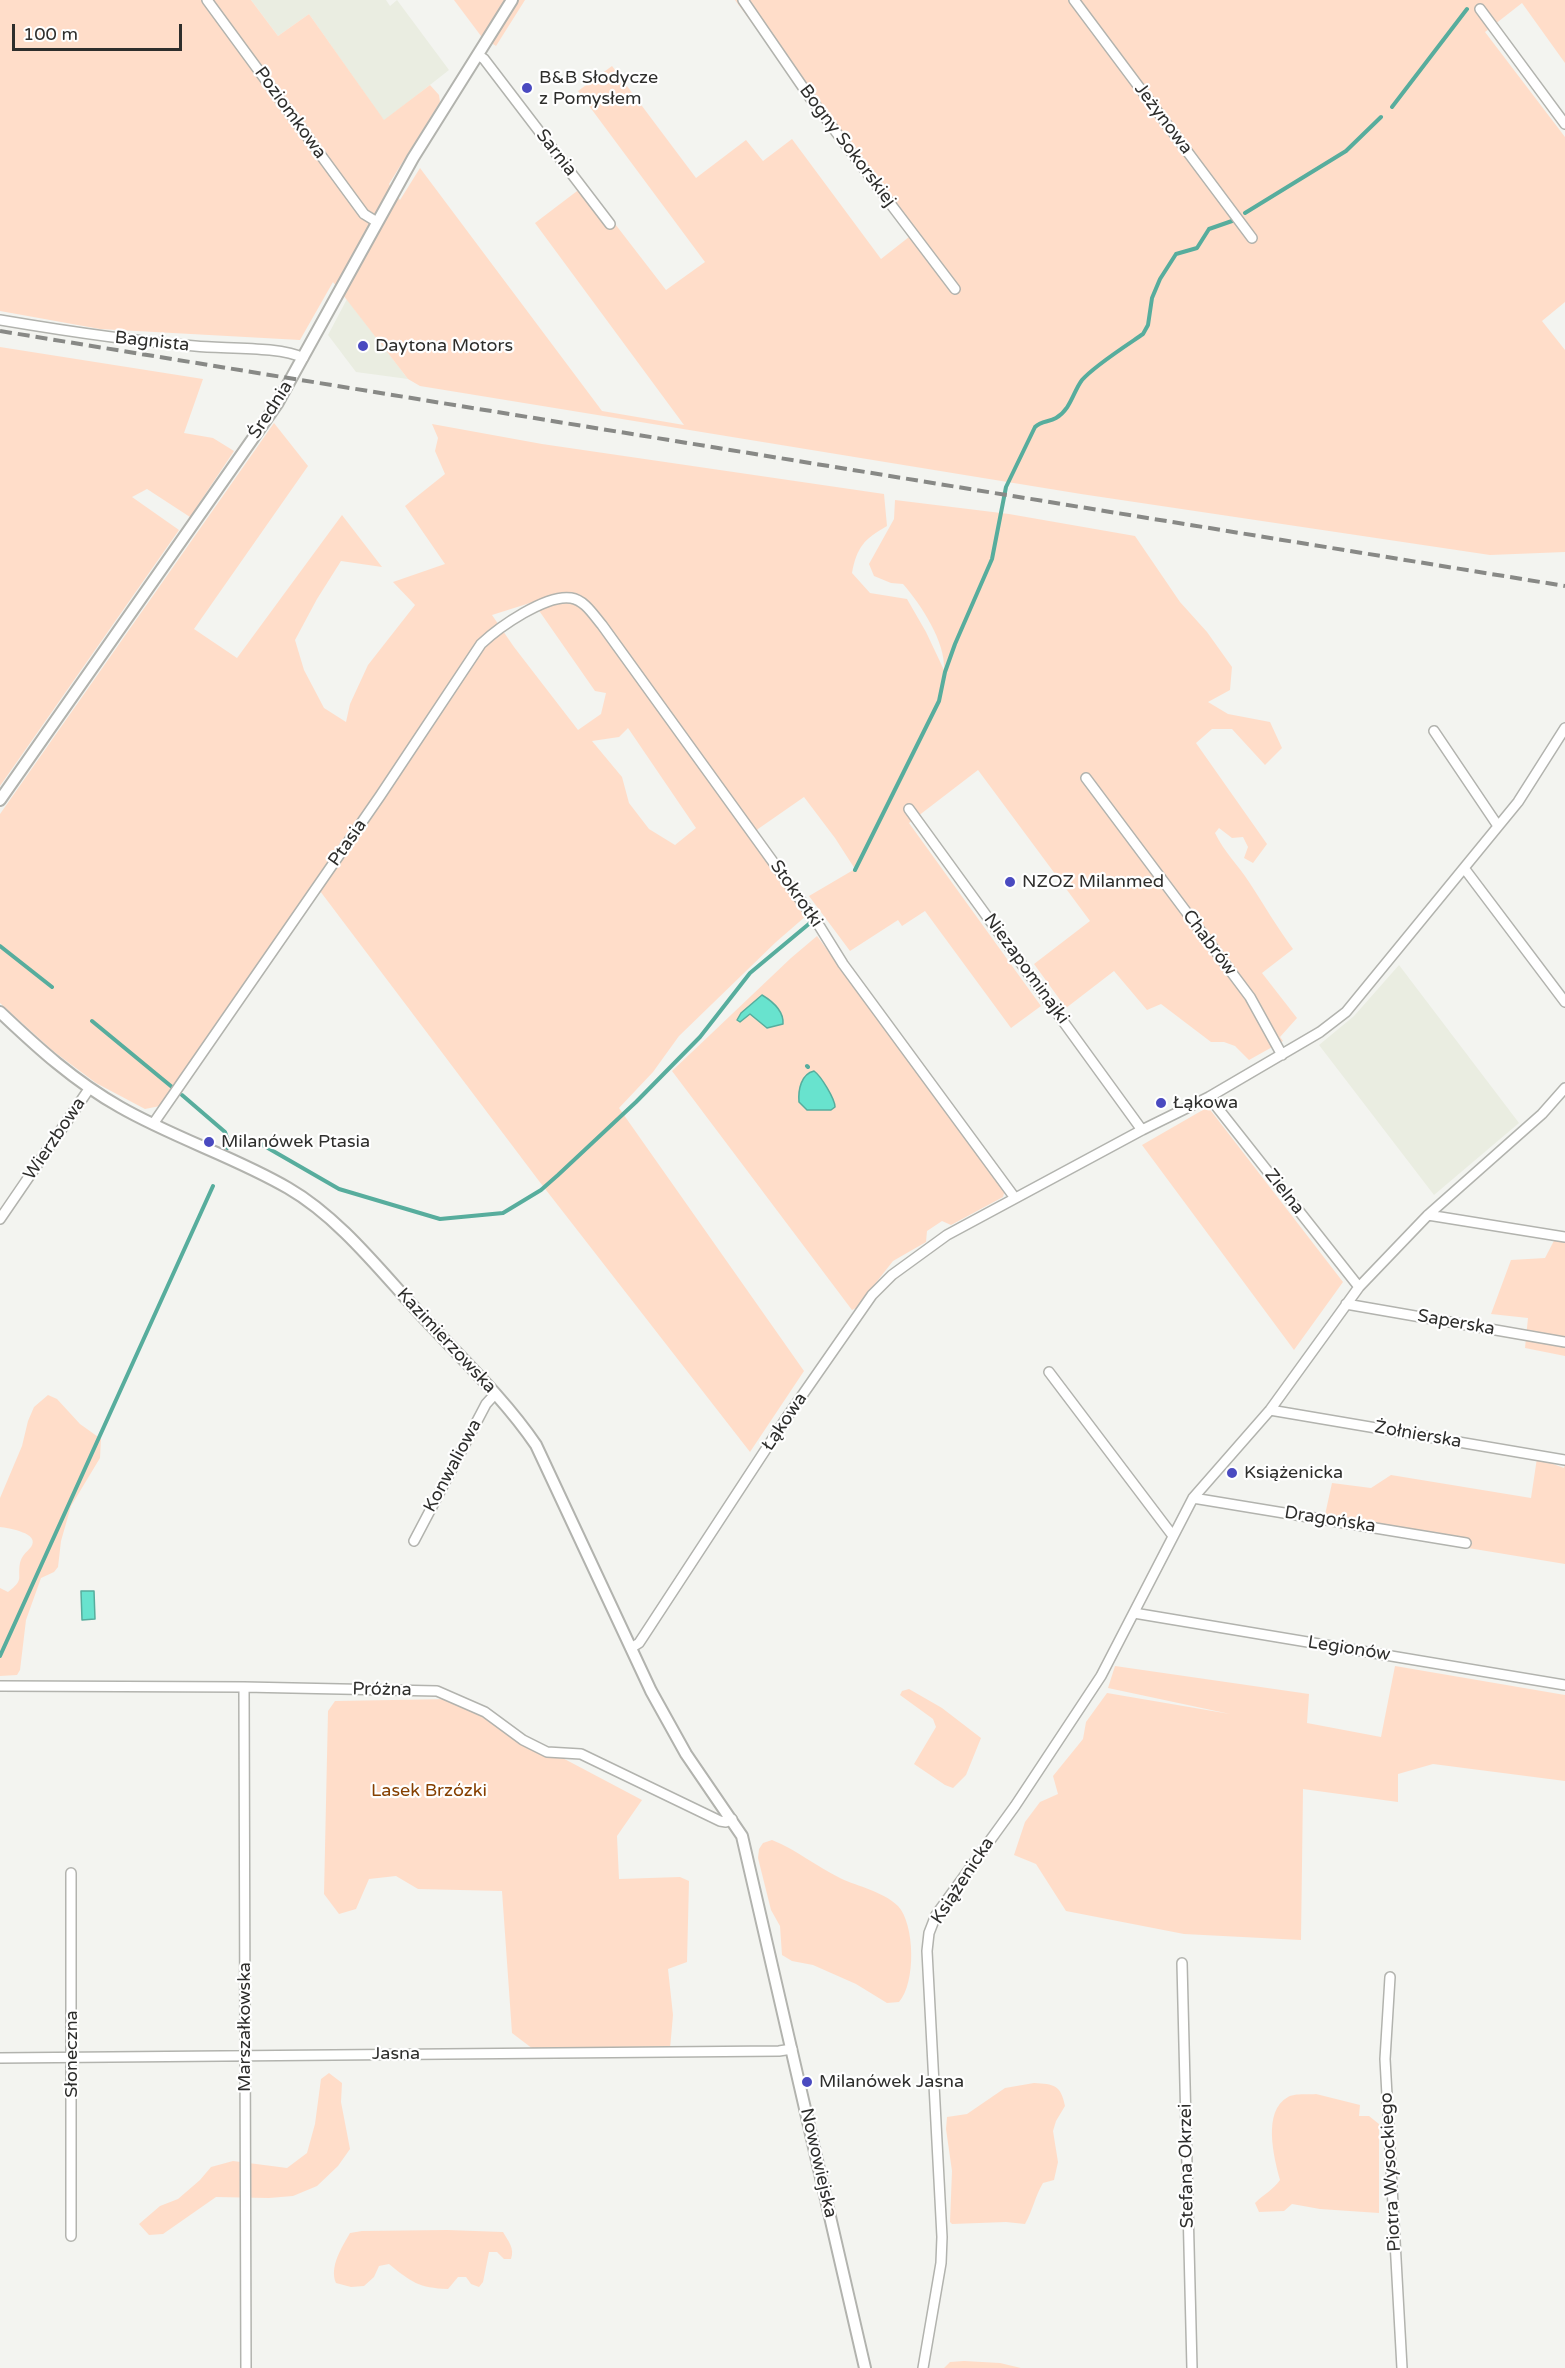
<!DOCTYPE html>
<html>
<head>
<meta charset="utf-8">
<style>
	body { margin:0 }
	#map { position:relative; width:1565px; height:2368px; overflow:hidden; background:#f3f4f0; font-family:"Varela Round",sans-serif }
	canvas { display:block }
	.scale { position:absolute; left:12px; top:24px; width:170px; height:27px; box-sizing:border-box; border:3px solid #2e2e2c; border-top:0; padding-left:8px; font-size:18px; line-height:21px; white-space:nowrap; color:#2e2e2c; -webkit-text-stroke:4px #fff; paint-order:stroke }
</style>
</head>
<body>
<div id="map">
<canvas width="1565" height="2368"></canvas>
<div class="scale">100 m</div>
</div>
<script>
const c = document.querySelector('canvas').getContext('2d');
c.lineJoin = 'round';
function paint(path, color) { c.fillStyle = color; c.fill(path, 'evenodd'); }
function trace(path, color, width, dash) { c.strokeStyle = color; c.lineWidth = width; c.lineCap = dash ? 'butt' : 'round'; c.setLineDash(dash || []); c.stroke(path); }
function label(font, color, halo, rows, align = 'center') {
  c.font = font + ' "Varela Round",sans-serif'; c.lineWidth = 4.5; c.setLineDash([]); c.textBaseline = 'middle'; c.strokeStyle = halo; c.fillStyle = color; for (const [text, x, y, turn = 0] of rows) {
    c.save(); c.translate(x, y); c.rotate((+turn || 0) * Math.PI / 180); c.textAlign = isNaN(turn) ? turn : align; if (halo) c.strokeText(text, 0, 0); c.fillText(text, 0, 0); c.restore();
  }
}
paint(new Path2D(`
	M251,0H386L390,6L397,0L449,70L384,121L309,14L278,36Z
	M347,299L408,379L356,372L328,335Z
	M1399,965L1519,1123L1434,1195L1319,1045L1354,1016Z`), '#eaede1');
paint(new Path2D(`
	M0,0H203L281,108L213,0H251L278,36L309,14L384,120L430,85L439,95L440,102L389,184L400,200L420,168L602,411L684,425L535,223L585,185L666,290L705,262L578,91L612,66L696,178L746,140L763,161L792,139L881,259L909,237L735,0H1565V63L1522,3L1485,32L1565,137V302L1542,321L1565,350V552L1490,555L1081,494L420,386L408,379L333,282L300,340L100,329L0,311Z
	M454,0H525L496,46L481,36Z
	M0,347L203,379L184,433L213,438L234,451L190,517L147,489L132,497L179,530L0,786Z
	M274,423L308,466L194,629L237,658L342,515L382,567L341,561L317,599L295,640L304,670L324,708L346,722L350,704L368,665L415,605L393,582L445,564L405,506L445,474L435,451L438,438L432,424L542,444L884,494L887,526C864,539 857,547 852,573L870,593L907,599L926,632L944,670C946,642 921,605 903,584L891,583L874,576L869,564L894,519L895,500L1009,514L1135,536L1180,602L1207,632L1232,667L1230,690L1208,702L1228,714L1270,722L1282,748L1265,765L1232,729H1212L1196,743L1267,844L1253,863L1244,858L1248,847L1243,837L1232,838L1219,828L1215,833C1224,852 1238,865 1249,882C1264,905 1277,927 1293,949L1262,973L1297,1018L1280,1037L1283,1041L1249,1060L1235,1046L1224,1042H1211L1161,1004L1147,1010L1114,971L1066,1008L1034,964L1090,921L978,770L909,823L1041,1006L1011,1028L925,911L902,926L898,920L850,951L809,896L855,869L835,838L804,797L758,829L750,839L806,916L776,942L679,1036L653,1072L619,1108L804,1371L750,1452L539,1181L320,891L313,887L160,1106L145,1109L96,1083L53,1051L0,1003V814ZM533,602L595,691L606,693L601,714L578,730L514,647L492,615ZM628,728L696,828L675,845L649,829L629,803L622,777L592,741L619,737Z
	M817,936L1005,1190L1003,1197L951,1225L942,1221L927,1231L926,1242L893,1261L856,1308L852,1310L672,1071L791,958Z
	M1208,1107L1343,1282L1294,1350L1142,1145Z
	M1559,1231L1565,1232V1356L1525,1348L1528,1318L1491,1314L1511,1260L1545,1258Z
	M48,1395L57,1399L80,1424L101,1439L100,1458L71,1506L61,1541L58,1567L54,1572L41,1578L26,1620L20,1670L17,1675L0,1676V1588L8,1592C25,1579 17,1579 20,1563C22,1555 26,1553 31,1547C41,1533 8,1528 0,1527V1498L22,1446L28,1421L34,1407Z
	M1537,1458L1564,1468L1565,1459V1564L1323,1524L1332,1483L1371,1488L1391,1475L1531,1498Z
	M1115,1666L1309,1694L1307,1723L1381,1737L1395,1666L1565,1695V1781L1433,1764L1398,1774V1802L1303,1789L1301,1940L1184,1934L1066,1911L1036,1864L1014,1855L1025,1822L1040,1802L1058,1794L1053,1776L1083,1739L1086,1722L1107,1693L1230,1714L1108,1688Z
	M909,1689L942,1708L981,1738L966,1775L953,1788L945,1785L914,1764L936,1727L933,1719L900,1695L902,1691Z
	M451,1699L642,1800L617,1836L619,1879L680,1877L689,1881L687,1962L668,1969L673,2015L670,2049H533L512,2033L502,1891L418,1889L396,1876L369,1879L356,1909L339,1914L324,1894L328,1711L335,1701Z
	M772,1840C797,1850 817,1867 840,1878C859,1887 882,1891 898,1906C915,1924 916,1983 899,2002L887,2003L856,1984L813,1965L792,1961L782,1955L780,1926L771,1910L758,1858L759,1849L763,1843Z
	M329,2073L342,2083L341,2102L350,2149L338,2166L317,2186L293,2196L269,2198L216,2197L163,2234L149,2235L139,2224L160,2206L178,2199L200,2180L211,2167L233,2161L287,2168L307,2153L315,2124L321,2079Z
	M1034,2083C1054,2084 1061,2085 1065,2106L1056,2121L1053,2131L1058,2162L1054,2180L1043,2183C1035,2196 1033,2210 1025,2224L1006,2222L952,2224L950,2222L952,2171L946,2129L947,2117L967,2114L1005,2088Z
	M1316,2094L1360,2105L1359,2116H1369L1379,2124V2213L1320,2209L1292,2204L1284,2211L1259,2212L1255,2203C1264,2194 1273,2190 1280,2180C1274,2158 1262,2111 1288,2097C1295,2093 1308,2095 1316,2094Z
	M447,2230L503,2232C508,2241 515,2248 511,2259H504L497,2252H489L483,2282L479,2287L471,2284L466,2277H458L448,2289C419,2288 411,2282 389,2264L379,2266L374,2277L364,2286L351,2287L336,2283C329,2267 342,2247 350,2233L362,2231Z
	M964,2361L1000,2363L1021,2368H944L950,2362Z`), '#ffddc9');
const water = new Path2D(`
	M762,995C772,1001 784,1011 783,1024L767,1028L750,1014L740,1022L737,1020L741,1013Z
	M814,1071C821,1076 835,1099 835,1107L831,1110H807L799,1102C798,1090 801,1074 814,1071Z
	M81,1591H94L95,1619L82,1620Z`);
paint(water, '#68e3ce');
trace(water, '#57ad9d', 1.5);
trace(new Path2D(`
	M1392,107L1467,9
	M1245,213L1346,151L1381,117
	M855,870L939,701L945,672L955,644L992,559L1006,487L1035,427C1041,421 1049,422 1056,418C1071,409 1073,392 1082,380C1094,366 1127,345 1143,334L1148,325L1152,298L1160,279L1176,254L1197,248L1209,229L1232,221
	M0,946L52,987
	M92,1021L172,1087
	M807,1066L808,1067
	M182,1095L225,1132L229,1144
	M227,1148L229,1144L248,1139L254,1140L339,1189L440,1219L503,1213L541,1190L558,1175L636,1102L700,1037L750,973L810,923
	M0,1656L213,1186`), '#57ad9d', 4);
const minor = new Path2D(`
	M207,0L364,214L377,222
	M743,0L811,99L955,289
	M1074,0L1252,238
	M1480,9L1565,124
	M478,55L484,59L610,224
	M0,320C65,331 129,341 195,346C222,349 282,346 303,358
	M1434,731L1498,826
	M1086,778L1250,997L1282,1055
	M909,809L1142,1130
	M1464,868L1565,1002
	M1209,1097L1359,1287
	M153,1124L380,796L481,644C499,627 546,594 571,598C585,600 594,616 602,625L820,927L843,964L1015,1198
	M1428,1215L1565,1237
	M0,1219L89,1089
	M1346,1304L1565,1342
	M1049,1372L1173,1536
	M1270,1410L1565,1460
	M1193,1498L1466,1543
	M414,1541L486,1404L495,1394
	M1134,1613L1565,1685
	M631,1648L639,1643L785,1420L872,1295L892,1275L947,1235L1142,1130L1209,1097L1320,1032L1346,1012L1518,802L1565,728
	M0,1686L244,1687L437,1691L485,1712L523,1740L547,1752L581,1754L720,1821L726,1822L732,1819
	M244,1687L246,2368
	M71,1873V2236
	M1182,1963L1192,2368
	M1390,1977L1385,2059L1402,2368
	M0,2058L779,2051L792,2049
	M923,2368L941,2263L942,2237L927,1951L929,1933L936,1915L1015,1806L1101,1676L1193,1498L1270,1410L1359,1287L1428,1215L1542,1114L1565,1088`);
const tertiary = new Path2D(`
	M0,800L277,404L413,158L512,0
	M0,1012C38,1048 74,1081 120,1107C174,1138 235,1157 288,1188C340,1218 382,1273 422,1316C461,1358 504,1398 536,1445L651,1691L686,1754L742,1836L865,2368`);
trace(minor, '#b2b3ae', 12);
trace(tertiary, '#b2b3ae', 14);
trace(minor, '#fff', 9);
trace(tertiary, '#fff', 10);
trace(new Path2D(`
	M0,331L1565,586`), '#888986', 4, [12, 6]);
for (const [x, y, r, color] of [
	[527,88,6,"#4a4ac0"],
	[363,346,6,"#4a4ac0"],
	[1010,882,6,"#4a4ac0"],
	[1161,1103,6,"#4a4ac0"],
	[209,1142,6,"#4a4ac0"],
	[1232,1473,6,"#4a4ac0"],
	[807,2082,6,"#4a4ac0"]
]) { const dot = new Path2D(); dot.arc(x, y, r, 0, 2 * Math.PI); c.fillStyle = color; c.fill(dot); trace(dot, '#fff', 2); }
label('18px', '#2e2e2c', '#fff', [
	["B&B Słodycze",539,78],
	["z Pomysłem",539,99],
	["Daytona Motors",375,346],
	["NZOZ Milanmed",1022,882],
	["Łąkowa",1173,1103],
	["Milanówek Ptasia",221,1142],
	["Książenicka",1244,1473],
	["Milanówek Jasna",819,2082]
], 'left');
label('18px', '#2e2e2c', '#fff', [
	["Poziomkowa",290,113,54],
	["Jeżynowa",1163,119,53],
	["Bogny Sokorskiej",847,146,53],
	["Sarnia",556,153,52],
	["Bagnista",152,342,6],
	["Średnia",271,410,-57],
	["Ptasia",348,843,-55],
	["Stokrotki",796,894,55],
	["Chabrów",1209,943,53],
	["Niezapominajki",1026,969,54],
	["Wierzbowa",55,1139,-56],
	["Zielna",1284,1192,52],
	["Saperska",1456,1323,10],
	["Kazimierzowska",446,1341,47],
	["Łąkowa",785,1422,-56],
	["Żołnierska",1418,1435,10],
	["Konwaliowa",453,1466,-62],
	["Dragońska",1330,1520,9],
	["Legionów",1349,1649,9],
	["Próżna",382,1690,1],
	["Książenicka",963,1881,-57],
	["Marszałkowska",245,2027,-90],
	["Słoneczna",72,2054,-90],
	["Jasna",396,2054],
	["Nowowiejska",818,2163,77],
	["Stefana Okrzei",1187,2166,-91],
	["Piotra Wysockiego",1391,2172,-93]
]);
label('18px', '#864001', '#fff', [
	["Lasek Brzózki",429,1791]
]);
</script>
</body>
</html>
